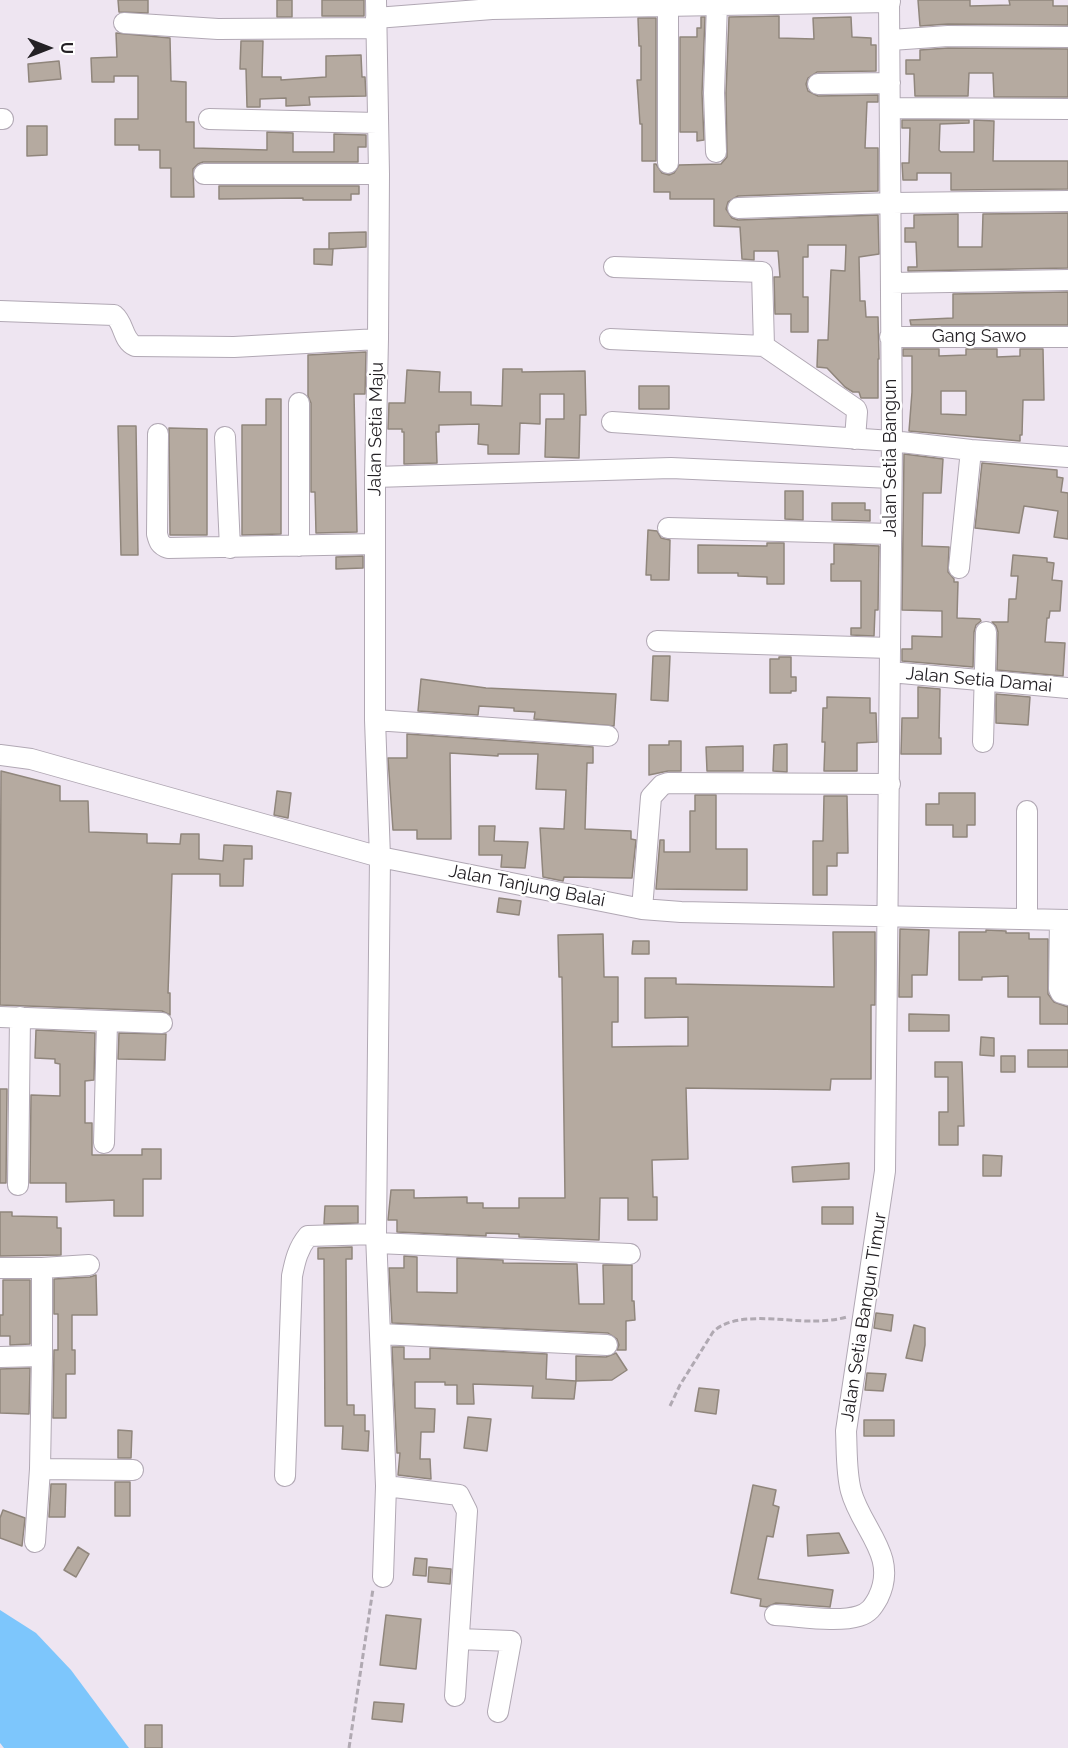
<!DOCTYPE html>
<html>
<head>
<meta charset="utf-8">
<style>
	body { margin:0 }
	#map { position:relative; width:1068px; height:1748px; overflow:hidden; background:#eee5f1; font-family:Raleway,sans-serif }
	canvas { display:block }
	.north { position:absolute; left:18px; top:18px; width:60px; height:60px; -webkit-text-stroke:4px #fff; paint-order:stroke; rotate:90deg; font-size:16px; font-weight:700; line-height:24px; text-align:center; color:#242125 }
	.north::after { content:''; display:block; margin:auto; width:21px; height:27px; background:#242125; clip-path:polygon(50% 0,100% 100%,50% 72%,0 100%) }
</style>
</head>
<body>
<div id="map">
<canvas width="1068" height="1748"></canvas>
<div class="north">U</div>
</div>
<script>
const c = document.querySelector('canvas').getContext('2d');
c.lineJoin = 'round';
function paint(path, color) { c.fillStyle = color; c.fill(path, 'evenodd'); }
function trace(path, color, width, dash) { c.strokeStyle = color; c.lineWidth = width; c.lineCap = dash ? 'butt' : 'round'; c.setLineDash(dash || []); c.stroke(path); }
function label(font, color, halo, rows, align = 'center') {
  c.font = font + ' Raleway,sans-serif'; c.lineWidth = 5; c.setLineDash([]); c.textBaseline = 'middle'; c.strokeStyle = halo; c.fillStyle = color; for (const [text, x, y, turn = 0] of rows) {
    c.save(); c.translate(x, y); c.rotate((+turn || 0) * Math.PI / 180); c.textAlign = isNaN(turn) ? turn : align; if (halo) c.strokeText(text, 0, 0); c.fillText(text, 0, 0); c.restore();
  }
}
paint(new Path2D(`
	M0,1610L36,1633L71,1670L129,1748H4L0,1743Z`), '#7dc6fc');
const building = new Path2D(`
	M118,0H148V13L119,12Z
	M277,0H292V17H277Z
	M322,0H364V16H322Z
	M918,0H970V6L1010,5L1009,0H1053V6H1068V25L948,24L920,26Z
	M779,16V38L814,39L813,18L851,17L852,37L871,38V45H876V71L817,72L808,78L806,84L808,91L818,96L878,95V102H867L865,148H878V191L738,196L728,202L726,209L732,218L738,220L878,215L879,254L859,257L860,301H865L866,317H878L879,359H878V398H861L859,392H853L845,387L827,368L817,367L818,340H828L831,270L845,271L846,245H808V257H803V297H808V332H791V314H775L774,277H780L778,251H754V260L742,259L740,227L714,226V199H670V192H654V164H656L662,173L669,175L674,173L679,165L721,164L727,157L726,93L729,17Z
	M701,17H705L702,93L704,140L697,141V132H680V37H697V28H701Z
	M638,18H656V161H642V124H640L637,80H641V46H639Z
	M116,33L170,38L171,81L186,82V122H194V148L267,150V132L293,133V152H334V134L366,135V147H358V162H203L198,164L193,169L194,197H171V168H160V150H139V145H115V119H138V76H114V82H92L91,58L117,57Z
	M241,41H263L262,77H281V80L326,77V56L361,55L362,77H365L366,96L309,97L310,105L286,106V98L260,99V107H247L246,69H240Z
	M948,48L1068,49V97H994L993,73H969L968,96H915L914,74H906V60H920V50Z
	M59,61L61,79L29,82L28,64Z
	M902,120H969V123L940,124L939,150L941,152H974V120L994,121L993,161H1068V189L951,190V173H917V180H903L902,163H909L910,128H902Z
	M27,126H47V155L27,156Z
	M219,186H359V194H351V200H303V198L219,199Z
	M1068,213V268L908,271V267H917L916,242H905V228H914V215L958,214V247H982L983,214Z
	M366,232V247L329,249V233Z
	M314,249H333L332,265L314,264Z
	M1068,292V325H911L910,320L953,318V294Z
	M903,349H939V356L966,355V349H997V357L1020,356V349H1043L1044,400H1023L1022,435H1020V441L909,431L912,392V356H903ZM941,391H966V415L941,414Z
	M366,352L365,394H354L357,532L316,533L315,492H311V403L308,396V355Z
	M503,369H522V372L585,371L586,415H580L579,458L545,457L546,419H564V394H540V424L520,423L519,454H488V445L478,444L479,424L439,425V432H436L437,463L404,464V432H402V429H388L389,403H405L407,370L440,372L439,392H471V405L502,406Z
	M639,386H669V409H639Z
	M266,399H281V534L242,535V425H266Z
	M118,426H136L138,555H121Z
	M169,428L207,429V535H170Z
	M904,454L943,459L941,493H923L922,546L949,547L948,572L954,579V582H958L957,618L980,619L981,621L976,625L974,632L973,667L902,661V649H912V636L942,637V611L902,610Z
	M982,463L1057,470V477L1063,478L1061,492L1068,493V539L1054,537L1058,511L1024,506L1019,533L975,528Z
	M785,491H803V520L785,519Z
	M832,503H865V510H870V521L832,520Z
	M648,530L657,531L661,538L670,540L669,580H651V575H646Z
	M767,543H784V584H767V577L738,576V573H698V545L767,546Z
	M834,544L879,546L878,610H875L874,636L851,635V628H861V581H831V564H834Z
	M1013,555L1047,558V562L1054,563L1052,580L1062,581L1060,611H1050L1049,618H1047L1045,642L1065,643L1063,676L997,670L998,632L996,626L992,622H1008L1009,599H1016L1018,576H1011Z
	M363,556V568L336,569V557Z
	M653,656H670L668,701L651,700Z
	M779,657H791V677H796V691H791V693H770V659H779Z
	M421,679L486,688L616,694L614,726L534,719L535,712L514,711V708L479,706L478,715L418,711Z
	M918,687L940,689L939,738H941V754H901L902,718H918Z
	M996,694L1030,697L1028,725L996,723Z
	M827,697L870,698V713H876L877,742L857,743V771H824L825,742H822L823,708H827Z
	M407,734L593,747V763H587L585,829L631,831V839L636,840L632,878L564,877L563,881L543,877L540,828L564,829L566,790L536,789L538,754H498V756L450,753L451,839H417V830H393L388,758H407Z
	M669,741H681V771H668L649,775V745H669Z
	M787,744V772L773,771L774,745Z
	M743,746V771H707L706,747Z
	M1,771L60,786V801H88L89,832L147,834V843L180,844L181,834H199V859L223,861L224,845L252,846V859H244L243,886H220V874H172L168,993H170V1015L162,1011L0,1005Z
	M277,791L291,793L288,818L274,815Z
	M939,793H975V825H967V837H953V825H926V804H939Z
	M695,795H716V849H747V890L656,889L660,840H664V852H690V811H695Z
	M824,796H847L848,853H837V866H827V895H813V841H823Z
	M479,826H495L494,841L528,842L525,868L501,867L502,855H479Z
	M499,898L521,901L519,915L497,912Z
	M900,929L929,930L927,975H912V997H899Z
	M986,930L1006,931V933H1029V939H1048V994L1054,1002L1068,1007V1024H1040V997H1008V976L982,977V980H959V932H986Z
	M833,932H875V1005H871V1079H831L830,1090L686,1088L688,1159L652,1160L653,1197H657V1220H628V1198H600L599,1240L519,1237V1234L486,1233V1236L397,1232V1220H388L391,1190H414V1198L467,1197V1203H483V1208H519V1198H565L562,977H559L558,935L603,934L604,977H618V1022H612V1047L688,1046V1017L645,1018V978H676V984L834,987Z
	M633,941H649V954H632Z
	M909,1014L949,1015V1031H909Z
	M36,1030L95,1033L94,1080L85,1081V1123H92V1155H142V1149H161V1179H143V1216H114V1200L66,1202V1183H30L31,1095L60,1096V1064L55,1063V1059L35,1058Z
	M119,1033L166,1034L165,1060L118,1059Z
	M981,1037L994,1038V1056L980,1055Z
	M1028,1050H1068V1067H1028Z
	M1001,1056H1015V1072H1001Z
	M935,1062H962L964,1126H958V1145H939V1112H948V1077H935Z
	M0,1089H7L6,1183H0Z
	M983,1155L1002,1156L1001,1176H983Z
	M849,1163V1179L793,1182L792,1167Z
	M325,1206H358V1223L324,1224Z
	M822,1207H853V1224H822Z
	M0,1212H12V1216L57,1217V1228H61V1255L0,1256Z
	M352,1247V1259H346L347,1405H354V1415H365V1431H369L368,1451L342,1449L343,1426H325L324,1259H318V1248Z
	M404,1256L417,1257V1292L457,1293V1258L503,1260V1263L577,1264L579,1304H604L603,1265H632V1301H634L635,1320L626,1321V1350H617L619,1345L617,1339L608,1333L392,1323L389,1268H404Z
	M96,1275L97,1315H72V1350H75V1374H66V1418H53L54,1350H58V1314H54V1279L90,1277Z
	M3,1280H30V1344L10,1345V1336H0V1315H3Z
	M876,1313L893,1315L891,1331L874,1328Z
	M914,1325L925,1328V1345L922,1361L906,1358Z
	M392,1347H404V1359H430V1348L547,1354L546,1379L576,1381L574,1399L532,1398L533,1386L473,1384L474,1404H457V1385H445V1382H415V1408L435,1409L434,1432H421L420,1459H430L431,1479L398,1475L400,1453H397Z
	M616,1353L627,1370L612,1380L576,1381V1356L606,1357Z
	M30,1368L29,1414L0,1413V1369Z
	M867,1373L886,1374L883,1391L865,1390Z
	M699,1388L719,1390L716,1414L695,1411Z
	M468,1417L491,1419L487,1451L464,1448Z
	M864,1420H894V1436H864Z
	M118,1430L132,1431L131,1458H118Z
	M115,1482H130V1516H115Z
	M51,1484H66L65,1517H49Z
	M753,1485L776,1490L773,1505L779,1507L773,1537L767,1536L758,1579L833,1590L830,1607L776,1603L767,1607L760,1606L761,1599L731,1593Z
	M3,1510L25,1518L22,1546L0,1538V1518Z
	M839,1533L849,1553L808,1556L807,1535Z
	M78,1547L89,1554L76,1577L64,1570Z
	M415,1558L427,1559L426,1576L413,1575Z
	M429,1567L451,1569L450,1584L428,1582Z
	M386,1615L421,1619L416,1669L380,1665Z
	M374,1702L404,1704L402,1722L372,1719Z
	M145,1725H162V1748H145Z`);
paint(building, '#b5aaa0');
trace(building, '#90867c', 1.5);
const minor = new Path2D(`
	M376,0L379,174L378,339L375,477V720L380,857L376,1234L386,1486L383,1577
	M668,6V163
	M376,18L492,9L890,2
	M124,23L218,29L376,28
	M891,40L948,36L1068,37
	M818,84L890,83
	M891,108L1068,109
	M0,119H3
	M209,119L377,123
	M716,152L714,93L717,4
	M204,174H379
	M738,208L892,203L1068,201
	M614,267L762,272L764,346L856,409L857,412L855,439
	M891,283L1068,280
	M0,311L114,315C125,324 122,340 135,346L234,347L378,339
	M890,337H1068
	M610,339L764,346
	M299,403V546
	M612,422L892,441L971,450L1068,457
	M158,434L157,534C159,542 160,545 168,548L375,544
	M225,437L230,548
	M375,477L671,468L891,478
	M668,528L891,534
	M959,568L971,450
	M657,641L890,648
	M890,672L1068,688
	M375,720L608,736
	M983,742L986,632
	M0,755L31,759L380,857L642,909L681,912L1068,920
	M642,909L651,797L662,785L668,783L890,784
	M1027,918V811
	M1060,920L1059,989L1061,993L1068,995
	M0,1017L162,1023
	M104,1143L107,1022
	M18,1185L20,1017
	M377,1243L630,1254
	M0,1268H42V1356L40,1469L35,1542
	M42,1268L89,1265
	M380,1334L607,1345
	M0,1357L42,1356
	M40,1469L133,1470
	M285,1476L292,1276C295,1261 298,1248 308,1236L376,1234
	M386,1486L459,1495L467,1511L455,1696
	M775,1615C799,1616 837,1623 859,1616C869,1613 873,1607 878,1598C899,1556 861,1529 851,1491C846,1472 847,1451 846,1431L885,1171L892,441L889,0
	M459,1639L511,1641L498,1712`);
trace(minor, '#b1a8b4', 22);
trace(new Path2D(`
	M670,1406L680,1385L713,1332C735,1310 786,1322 814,1321C825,1321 836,1320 847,1317
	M349,1748L373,1589`), '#b0a9b2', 3, [6, 3]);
trace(minor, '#fff', 20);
label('18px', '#242125', '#fff', [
	["Gang Sawo",979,337],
	["Jalan Setia Maju",376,429,-89],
	["Jalan Setia Bangun",891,458,-90],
	["Jalan Setia Damai",979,680,5],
	["Jalan Tanjung Balai",527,886,11],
	["Jalan Setia Bangun Timur",864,1317,-81]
]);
</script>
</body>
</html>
